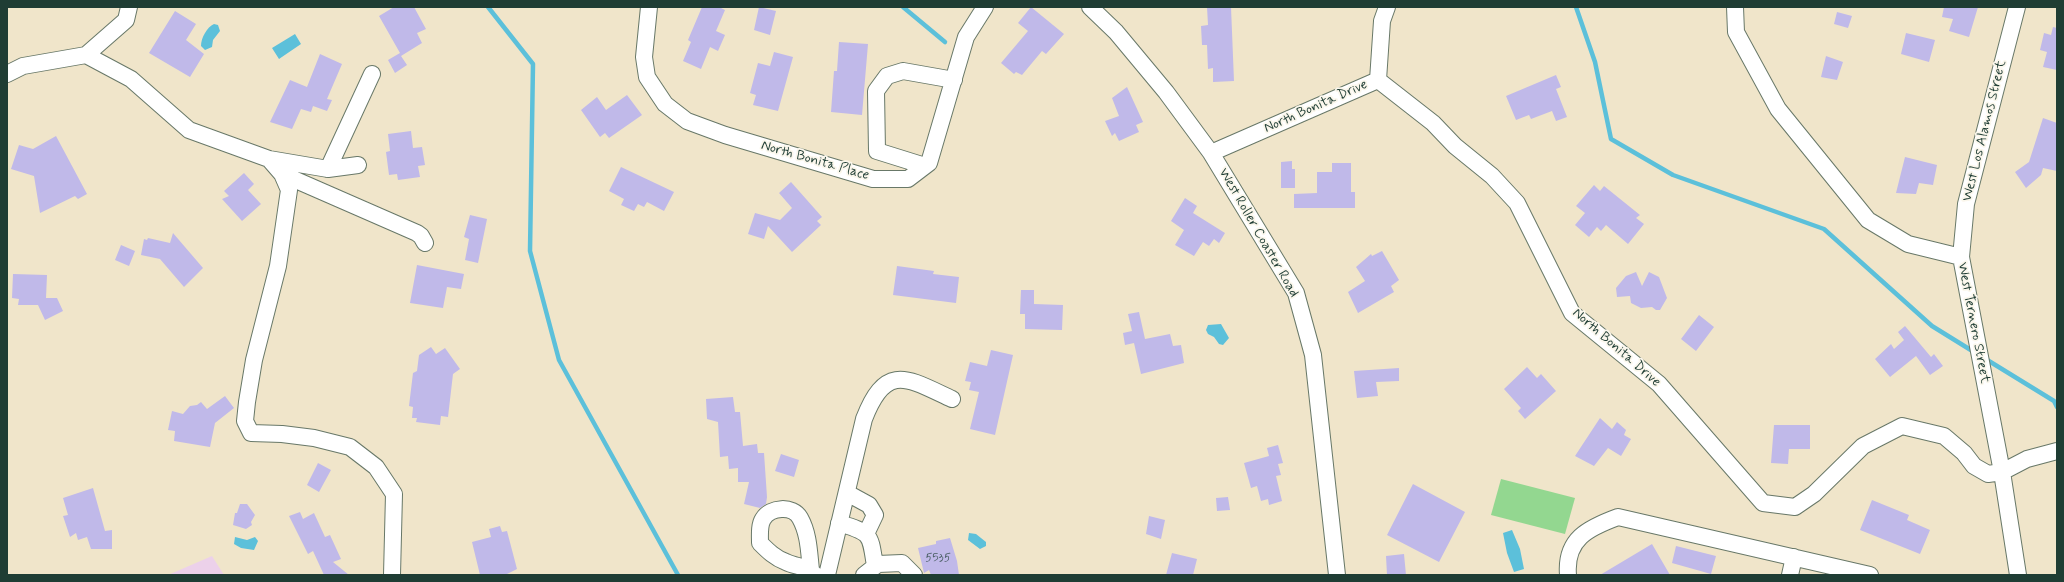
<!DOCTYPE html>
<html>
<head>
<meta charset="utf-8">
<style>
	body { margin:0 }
	#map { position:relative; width:2064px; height:582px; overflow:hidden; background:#f0e5ca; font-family:Mynerve,sans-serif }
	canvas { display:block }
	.frame { position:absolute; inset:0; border:8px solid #1f3d34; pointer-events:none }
</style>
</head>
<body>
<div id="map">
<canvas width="2064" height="582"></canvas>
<div class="frame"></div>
</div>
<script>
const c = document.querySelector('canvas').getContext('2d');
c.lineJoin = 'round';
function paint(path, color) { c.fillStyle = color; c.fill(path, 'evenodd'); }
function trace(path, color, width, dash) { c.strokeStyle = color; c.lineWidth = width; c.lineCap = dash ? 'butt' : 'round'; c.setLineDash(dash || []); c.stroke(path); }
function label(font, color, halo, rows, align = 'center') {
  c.font = font + ' Mynerve,sans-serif'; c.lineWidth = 3.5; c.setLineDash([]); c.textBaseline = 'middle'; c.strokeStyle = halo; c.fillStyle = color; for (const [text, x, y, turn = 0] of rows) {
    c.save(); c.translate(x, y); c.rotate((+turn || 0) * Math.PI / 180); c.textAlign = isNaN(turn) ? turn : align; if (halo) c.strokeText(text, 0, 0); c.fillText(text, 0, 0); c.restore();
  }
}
paint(new Path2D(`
	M212,556L224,575H168Z`), '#ecd1ea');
paint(new Path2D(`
	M1501,479L1575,498L1565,534L1491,515Z`), '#93d790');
paint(new Path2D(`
	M214,24L218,25L220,31L213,40L212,47L205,50L201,46C201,38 207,27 214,24Z
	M295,34L301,44L279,59L272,48Z
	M1221,324L1229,338L1223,345L1219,344L1214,337L1208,334L1206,330L1208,325Z
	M1512,530L1520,549L1524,569L1514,572L1507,553L1503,533Z
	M969,533L976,534L986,542V546L980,549L968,540Z
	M235,537L247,540L255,537L258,541L254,550L241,548L234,544Z`), '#5cc0da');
trace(new Path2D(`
	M488,7L533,64L530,251L559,360L678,575
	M903,7L945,42
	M1576,7L1595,62L1611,139L1673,175L1824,229L1932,326L1974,352
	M1984,358L2054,401L2057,407`), '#5cc0da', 4.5);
paint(new Path2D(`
	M394,7H414L426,29L417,33L422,43L401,56L407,65L395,73L388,60L400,53L379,16Z
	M702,7H719L725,10L716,31L725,35L718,51L710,47L701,69L683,61L691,42L688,40Z
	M759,7L776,11L770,35L754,30Z
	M1031,7L1064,34L1046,54L1042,51L1022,75L1016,72L1014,74L1001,63L1028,31L1018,23Z
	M1207,7H1231L1234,81L1213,82V68L1208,69L1207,45H1202L1201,26L1208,25Z
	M1944,7H1978L1969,37L1949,31L1953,19L1942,17Z
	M175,11L196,24L186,40L204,54L190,77L149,53Z
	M1837,12L1852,16L1848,28L1834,24Z
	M2053,27L2057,28V70L2043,67L2047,52L2040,50L2044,33L2051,35Z
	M1906,33L1935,40L1929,62L1901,54Z
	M839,42L868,44L862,115L831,112L834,71H837Z
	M774,52L793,57L778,111L753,105L756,95L750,93L758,63L770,66Z
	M320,54L342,64L327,99L332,100L327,111L313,106L311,112L301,109L292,129L270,122L290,80L307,87Z
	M1826,56L1843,62L1837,80L1821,77Z
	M1556,75L1561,87L1556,89L1567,117L1556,121L1552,111L1531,119L1529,115L1516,120L1506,96Z
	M1127,87L1143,122L1136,125L1139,132L1119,141L1115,133L1112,136L1105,121L1119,116L1112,98Z
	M627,95L642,115L609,138L605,133L600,137L581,110L597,97L606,110Z
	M2043,118L2057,123V171L2043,168L2041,175L2026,188L2015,172L2029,162Z
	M411,131L413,148L422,147L425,165L418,166L420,177L398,180L397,174L389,175L386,152L390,151L388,134Z
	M56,136L87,194L78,199L75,196L40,213L34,176L11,169L19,145L33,149Z
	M1905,157L1937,165L1933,185L1919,183L1916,194L1896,193Z
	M1292,161V169H1295V188H1281V162Z
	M1332,163H1351V192H1355V208H1294V194L1317,193V172H1332Z
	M621,167L674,192L664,211L647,202L644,207L638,204L634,211L621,205L624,199L609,191Z
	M244,173L254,184L248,190L261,204L242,221L222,199L229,196L224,191Z
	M791,182L822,217L817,221L821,225L792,252L768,226L764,239L748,234L755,213L780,220L792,208L779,193Z
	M1594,185L1600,191L1604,186L1640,215L1636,218L1644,224L1628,244L1606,225L1601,231L1597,227L1589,237L1575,225L1585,213L1576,206Z
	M1185,198L1197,206L1193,213L1225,233L1219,243L1214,239L1209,246L1203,242L1194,256L1175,245L1184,230L1171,221Z
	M470,215L487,219L478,263L465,260L469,239L464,237Z
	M173,233L203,268L184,287L160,259L141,255L144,239L147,240L148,238L170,243Z
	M121,245L135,251L129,266L115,260Z
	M1382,251L1399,280L1391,286L1394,292L1358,313L1348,292L1365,281L1356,267L1371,254L1372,256Z
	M417,265L464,274L461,289L447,287L443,308L410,303Z
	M897,266L934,271L933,274L959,277L956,303L893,295Z
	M1636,272L1642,286L1649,272L1659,277L1667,298L1660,310H1656L1652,307L1641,308L1631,303L1630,296L1617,297L1616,288L1626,276Z
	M13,274L47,275L46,298H57L63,311L45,320L38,305H18L19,299L12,298Z
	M1021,290H1034V304L1063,305L1062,330L1025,329V314H1020Z
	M1139,312L1145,339L1170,334L1173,346L1181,345L1184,363L1141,374L1134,343L1125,345L1123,333L1132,331L1128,314Z
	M1699,315L1714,327L1696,351L1681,339Z
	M1905,326L1931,357L1934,354L1943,366L1930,375L1916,356L1890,377L1875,359L1891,344L1894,349L1904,340L1898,332Z
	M431,347L436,354L445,348L460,369L453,374L448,417L441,416L440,425L416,422L417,418H412L413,407L409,406L413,373L417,371L419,355Z
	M991,350L1013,355L995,435L970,429L979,392L969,390L971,382L965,381L970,362L987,366Z
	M1527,367L1537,378L1541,374L1556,391L1525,419L1518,411L1521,408L1504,389Z
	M1399,368V381L1376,382L1378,396L1357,398L1354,371Z
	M225,396L234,408L215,423L210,447L174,441L175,431L168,430L172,411L183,414L190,406L197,405L201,402L207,409Z
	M733,397L735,412H740L743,446L757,444L758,453H764L767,497L766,504L760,508L744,504L749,482H738V468L729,469L728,456L720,457L718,422L707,419L706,399Z
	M1600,418L1612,429L1617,422L1626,430L1624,435L1631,439L1621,456L1608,448L1594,466L1575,456Z
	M1774,425H1810V449H1789L1788,464L1771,463Z
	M1278,445L1283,463L1278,464L1281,475L1276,476L1282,501L1269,505L1268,499L1261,501L1257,486L1251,488L1244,463L1269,456L1267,448Z
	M781,454L799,460L794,477L775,471Z
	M318,463L331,470L319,492L307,485Z
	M1413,484L1465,512L1439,562L1387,535Z
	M93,488L105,531L112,530V549H91L87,537L78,540L76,533L70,537L63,516L68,515L63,498Z
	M1228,497L1230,510L1217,511L1216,498Z
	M1872,500L1909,515L1907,520L1930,530L1920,554L1860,530Z
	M240,504H247L255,515L251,522L252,525L246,529L233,525L235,513H237Z
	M300,512L303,519L314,513L325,537L330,535L341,559L333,562L349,575H324L313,551L308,554L289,516Z
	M1149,516L1165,520L1161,539L1146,534Z
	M500,526L502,532L507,531L517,569L505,575H480L472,542L491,537L489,529Z
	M950,538L957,561L959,575H931L929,570L924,573L918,548L936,544V541Z
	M1652,544L1670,575H1600Z
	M1676,546L1716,556L1711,574L1672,563Z
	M1172,553L1197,559L1193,575H1166Z
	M1404,554L1406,575H1387L1386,556Z`), '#c0b9e9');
const minor = new Path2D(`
	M129,7L126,20L86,55L131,79L189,130L269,159L328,169L372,74
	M649,7L644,57L647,77L665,104L687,121L725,135L873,179H908L929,163L966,37L985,7
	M1090,7L1116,32L1166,92L1211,153L1296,293L1313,355L1337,575
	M1735,7L1736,32L1778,109L1868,220L1908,244L1961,257L2002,472L2018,575
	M7,74L23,66L86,55
	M1378,80L1433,123L1455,146L1492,176L1517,203L1572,313L1659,384L1763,503L1795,507L1814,494L1863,446L1902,426L1944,436L1964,453L1974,466L1988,474L2002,472L2027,459L2057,451
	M1378,80L1382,21L1387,7
	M1211,153L1378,80
	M269,159L282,174L289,190L278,266L254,360L247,402L245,421L251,433L282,434L314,438L350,447L376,467L394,494L392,575
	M925,166L877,151L876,91L887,76L903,71L954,80
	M328,169L358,165
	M282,174L417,233L421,236L425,243
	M1961,257L1966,204L2017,7
	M847,493L869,505L875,515L866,534
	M839,523C872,533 870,534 875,566
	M811,570C809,553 809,534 800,518C793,505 770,507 763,519C759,525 760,536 760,543C768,551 775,558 786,562C796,567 808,566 815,575
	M827,575L864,419C886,362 907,378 952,399
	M864,575L878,564L902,563L914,575
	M1568,575C1565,539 1588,528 1618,517L1870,575
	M1790,575L1794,557`);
trace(minor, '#687868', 18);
trace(minor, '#fff', 16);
label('12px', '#475c61', null, [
	["5535",938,558]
]);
label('14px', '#1f3d34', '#fbf7ec', [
	["North Bonita Drive",1316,107,-24],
	["West Los Alamos Street",1985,131,-76],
	["North Bonita Place",815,161,16],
	["West Roller Coaster Road",1258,233,60],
	["West Ternero Street",1973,323,79],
	["North Bonita Drive",1616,348,41]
]);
</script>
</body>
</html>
